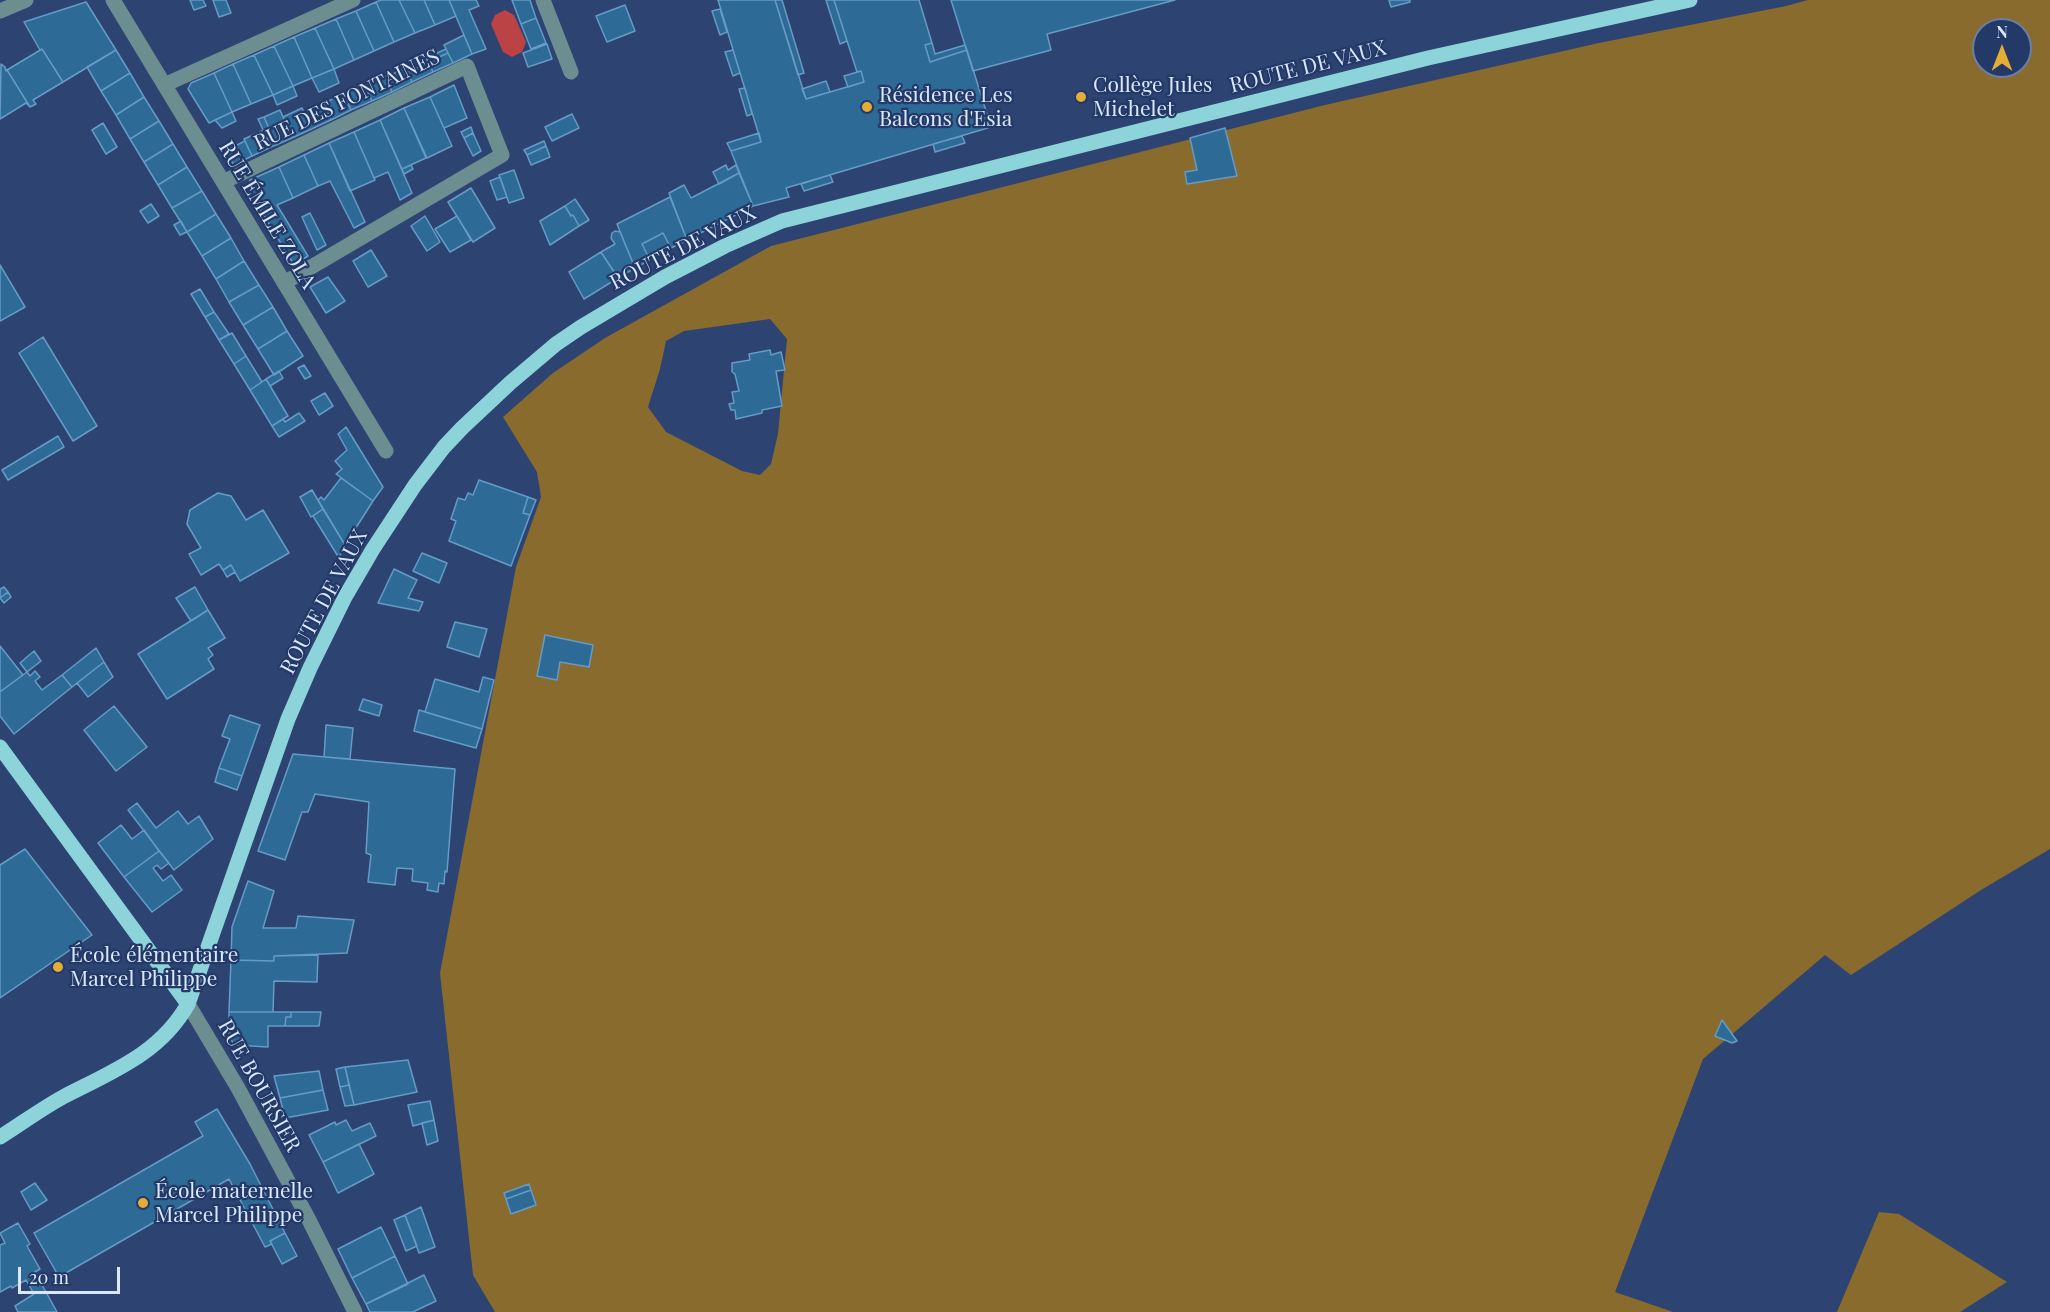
<!DOCTYPE html>
<html>
<head>
<meta charset="utf-8">
<style>
	body { margin:0 }
	#map { position:relative; width:2050px; height:1312px; overflow:hidden; background:#2d4473; font-family:"Playfair Display",serif }
	canvas { display:block }
	.north { position:absolute; left:1972px; top:18px; width:60px; height:60px; box-sizing:border-box; background:#233967; border:2px solid #6c7fa3; border-radius:50%; rotate:0deg; font-size:16px; font-weight:700; line-height:24px; text-align:center; color:#dae7fd }
	.north::after { content:''; display:block; margin:auto; width:21px; height:27px; background:#e4ad35; clip-path:polygon(50% 0,100% 100%,50% 72%,0 100%) }
	.scale { position:absolute; left:18px; top:1267px; width:102px; height:27px; box-sizing:border-box; border:3px solid #dae7fd; border-top:0; padding-left:8px; font-size:18px; line-height:21px; white-space:nowrap; color:#dae7fd; -webkit-text-stroke:4px #233967; paint-order:stroke }
</style>
</head>
<body>
<div id="map">
<canvas width="2050" height="1312"></canvas>
<div class="north">N</div>
<div class="scale">20 m</div>
</div>
<script>
const c = document.querySelector('canvas').getContext('2d');
c.lineJoin = 'round';
function paint(path, color) { c.fillStyle = color; c.fill(path, 'evenodd'); }
function trace(path, color, width, dash) { c.strokeStyle = color; c.lineWidth = width; c.lineCap = dash ? 'butt' : 'round'; c.setLineDash(dash || []); c.stroke(path); }
function label(font, color, halo, rows, align = 'center') {
  c.font = font + ' "Playfair Display",serif'; c.lineWidth = 4.5; c.setLineDash([]); c.textBaseline = 'middle'; c.strokeStyle = halo; c.fillStyle = color; for (const [text, x, y, turn = 0] of rows) {
    c.save(); c.translate(x, y); c.rotate((+turn || 0) * Math.PI / 180); c.textAlign = isNaN(turn) ? turn : align; if (halo) c.strokeText(text, 0, 0); c.fillText(text, 0, 0); c.restore();
  }
}
paint(new Path2D(`
	M1808,0H2050V849L1981,890L1851,975L1825,955L1703,1059L1615,1292L1673,1312H495L473,1275L440,973L516,567L541,497L537,472L503,417L553,373L605,338L771,246L1325,105L1599,43L1786,6ZM1984,30H2020V66H1984ZM770,319L787,339L778,434L771,464L760,475L742,471L666,432L648,407L660,369L666,341L684,331Z
	M1879,1212L1899,1214L2007,1282L1960,1312H1837Z`), '#896b2d');
paint(new Path2D(`
	M505,10L514,15L526,42L522,52L512,57L503,52L491,24L495,15Z`), '#bb4245');
const building = new Path2D(`
	M190,0H203L206,6L194,10Z
	M213,0H226L231,13L219,17Z
	M381,0H399L415,33L394,42L376,2Z
	M399,0H424L435,25L415,33Z
	M424,0H449L456,16L435,25Z
	M449,0H476L479,6L469,10L486,49L472,54Z
	M512,0H530L536,18L521,24Z
	M718,0H775L806,99L864,82L861,71L857,72L834,0H919L932,43L925,45L930,62L967,50L991,127L786,188L789,197L753,206L731,151L761,142Z
	M775,0H782L804,73L798,75Z
	M826,0H834L847,41L840,44Z
	M951,0H1175L1047,34L1051,50L973,71Z
	M1389,0H1410V2L1391,7Z
	M86,2L116,50L63,82L42,49L40,50L24,22Z
	M376,2L394,42L374,51L356,11Z
	M625,5L635,31L607,42L596,16Z
	M720,9L727,32L720,35L712,11Z
	M356,11L374,51L354,60L336,19Z
	M536,18L546,43L531,49L521,24Z
	M336,19L354,60L334,69L315,28Z
	M315,28L334,69L312,78L294,37Z
	M464,35L472,54L453,63L444,45Z
	M294,37L312,78L293,86L274,46Z
	M932,43L935,54L965,45L967,50L930,62L925,45Z
	M547,44L552,59L528,67L523,53Z
	M274,46L293,86L273,95L254,55Z
	M42,49L63,82L33,100L36,104L30,107L7,70Z
	M446,49L448,53L428,62L426,58Z
	M116,50L130,73L101,91L87,67Z
	M733,50L740,73L733,76L725,52Z
	M448,53L453,63L433,72L428,62Z
	M254,55L273,95L251,104L233,64Z
	M428,62L433,72L412,82L408,72Z
	M1,64L5,67L6,71L7,70L30,107L26,103L0,119Z
	M233,64L251,104L232,112L214,73Z
	M406,68L412,82L392,92L386,77Z
	M334,69L339,83L319,92L312,78Z
	M861,71L864,82L848,87L844,76Z
	M130,73L144,97L116,115L101,91Z
	M214,73L232,112L209,123L188,89L191,83Z
	M385,76L392,92L372,101L365,85Z
	M826,81L830,92L806,99L802,89Z
	M364,83L372,101L351,110L343,93Z
	M454,85L467,118L444,128L430,97Z
	M293,86L297,96L277,105L273,95Z
	M745,88L752,114L747,116L739,89Z
	M344,94L351,110L331,120L324,103Z
	M144,97L159,121L130,139L116,115Z
	M430,97L452,146L427,158L404,108Z
	M325,106L331,120L292,138L283,117L302,108L305,115Z
	M404,108L426,158L402,169L380,120Z
	M280,110L292,138L276,145L264,117Z
	M232,112L236,121L222,128L215,120Z
	M572,114L579,128L552,141L545,127Z
	M264,117L276,145L271,147L258,119Z
	M380,120L412,193L400,200L388,172L374,178L354,132Z
	M159,121L173,144L144,162L130,139Z
	M103,123L117,147L106,154L92,130Z
	M471,127L473,133L464,138L461,132Z
	M1225,128L1237,176L1187,184L1185,172L1197,170L1190,138Z
	M264,130L271,147L252,156L244,139Z
	M354,132L375,180L350,191L329,143Z
	M473,133L481,151L473,156L464,138Z
	M759,133L761,142L731,151L727,143Z
	M962,136L965,143L935,152L933,144Z
	M245,141L252,156L234,165L225,151Z
	M544,141L546,146L527,155L524,150Z
	M329,143L365,222L354,228L330,181L318,186L304,155Z
	M173,144L187,167L158,185L144,162Z
	M546,146L550,157L531,165L527,155Z
	M304,155L318,186L293,198L279,167Z
	M411,165L413,169L404,174L402,169Z
	M726,165L728,170L736,165L739,173L719,184L713,172Z
	M187,167L202,191L172,208L158,185Z
	M279,167L293,198L277,205L308,256L294,265L248,189L250,180Z
	M514,170L524,198L509,203L499,175Z
	M739,173L753,206L687,240L669,193L684,185L691,198Z
	M830,175L833,182L804,191L801,184Z
	M500,177L507,197L497,200L490,181Z
	M471,188L495,228L473,242L448,202Z
	M202,191L216,214L187,232L172,208Z
	M670,197L687,240L671,248L663,233L642,244L650,260L635,268L617,224Z
	M575,199L589,220L579,226L573,215L571,216L565,206Z
	M151,204L159,216L148,223L140,211Z
	M565,206L571,216L573,215L579,226L550,245L540,221Z
	M310,213L326,245L317,250L302,217Z
	M216,214L231,238L202,256L187,232Z
	M425,216L440,242L427,251L411,226Z
	M457,216L471,240L450,252L435,229Z
	M181,221L187,232L180,235L174,225Z
	M615,231L620,232L635,268L618,278L601,252L615,244L611,238L612,233Z
	M663,233L671,248L650,260L642,244Z
	M231,238L244,261L216,279L202,256Z
	M371,250L387,276L368,287L353,261Z
	M601,252L618,278L584,299L569,272Z
	M244,261L259,285L229,302L216,279Z
	M0,265L25,307L0,321Z
	M328,277L345,301L326,313L310,287Z
	M259,285L273,307L243,325L229,302Z
	M200,289L214,312L205,317L191,294Z
	M273,307L287,331L258,349L243,325Z
	M214,312L229,334L219,340L205,317Z
	M287,331L303,356L274,375L258,349Z
	M232,333L246,356L234,364L219,340Z
	M43,337L97,426L73,441L19,353Z
	M770,350L771,355L781,352L785,370L776,371L782,406L762,410V413L736,419L735,410H731L729,404L734,403L732,392L739,391L735,374L732,372V363L750,360L749,354Z
	M246,356L262,382L250,390L234,364Z
	M304,365L311,376L305,379L298,368Z
	M279,371L283,378L270,386L266,379Z
	M266,379L288,416L272,426L250,390Z
	M325,393L333,406L319,415L311,401Z
	M299,413L305,421L279,437L272,426L283,419L285,422Z
	M346,427L383,487L373,501L336,474L342,469L335,461L347,450L338,434Z
	M58,436L64,447L8,480L2,470Z
	M341,478L373,501L345,545L318,500L321,497L324,500Z
	M479,480L528,497L523,513L530,515L511,566L449,541L456,521L451,519L458,498L465,500L468,493L473,495Z
	M312,490L323,509L311,517L300,497Z
	M218,493L231,496L246,520L263,510L289,553L240,581L231,565L223,570L219,564L201,575L189,554L201,548L187,524L190,510Z
	M528,497L536,500L530,515L523,513Z
	M323,509L345,545L339,558L313,516Z
	M422,553L447,563L439,583L413,571Z
	M231,565L235,572L227,577L223,570Z
	M394,569L417,580L408,598L423,602L419,611L378,603Z
	M4,587L8,592L0,598V589Z
	M195,587L208,610L191,621L176,598Z
	M8,592L11,597L4,603L0,598Z
	M208,610L225,638L208,648L213,655L208,659L214,669L167,699L138,654Z
	M455,622L487,629L479,657L447,647Z
	M545,635L593,645L589,667L560,662L557,680L537,676Z
	M0,646L23,675L0,692Z
	M96,648L104,662L72,687L62,675Z
	M34,651L41,661L27,672L20,663Z
	M104,662L113,677L88,697L77,683Z
	M35,671L40,677L35,681L42,690L62,675L72,687L14,734L0,716V692L27,672L30,676Z
	M483,677L494,680L482,729L425,712L435,679L479,692Z
	M363,699L382,705L379,716L359,710Z
	M114,706L147,747L116,771L84,730Z
	M419,710L482,729L476,748L414,731Z
	M230,715L260,725L242,776L219,768L230,739L222,736Z
	M326,725L353,728L350,759L324,757Z
	M293,754L455,769L447,872L445,871L444,884L439,883L438,892L427,890L428,883L412,881L413,869L397,868L395,885L368,882L371,855L366,853L369,802L315,794L308,812H302L285,860L258,851Z
	M219,768L242,776L237,790L215,782Z
	M137,803L156,828L178,811L188,824L199,816L213,839L174,870L128,810Z
	M121,825L132,839L144,830L159,851L124,877L98,843Z
	M25,849L92,935L0,998V865Z
	M159,851L169,863L161,869L157,865L153,868L163,881L171,875L182,890L152,912L124,877Z
	M248,881L274,891L263,928H296L298,916L354,920L347,953L274,956V961L231,960L232,927Z
	M318,955L317,982L274,981L273,1012H229L231,960L274,961V956Z
	M229,1012H291V1017H286L285,1026H268V1047L234,1045L229,1035Z
	M291,1012H321L319,1026H285L286,1017H291Z
	M1722,1020L1737,1041L1732,1043L1715,1036Z
	M408,1060L417,1092L354,1105L345,1067Z
	M345,1067L349,1085L340,1087L336,1069Z
	M319,1071L323,1090L280,1098L274,1076Z
	M349,1085L354,1105L345,1106L340,1087Z
	M323,1090L328,1110L285,1118L280,1098Z
	M430,1101L434,1120L413,1126L408,1105Z
	M217,1109L250,1164L285,1233L270,1241L272,1244L265,1247L229,1179L59,1277L34,1233L203,1136L195,1122Z
	M346,1120L352,1131L370,1123L376,1136L323,1162L309,1135L335,1122L336,1125Z
	M434,1120L438,1141L427,1145L422,1123Z
	M359,1144L374,1174L338,1193L323,1162Z
	M35,1183L47,1200L31,1210L21,1192Z
	M529,1184L531,1190L506,1199L504,1193Z
	M531,1190L536,1205L511,1214L506,1199Z
	M421,1207L435,1247L419,1253L405,1215Z
	M405,1215L417,1246L406,1251L394,1220Z
	M18,1223L30,1244L27,1246L40,1269L35,1272L57,1312H18L15,1306L34,1294L26,1280L12,1288L11,1286L0,1292V1245L5,1243L0,1233Z
	M381,1227L395,1256L352,1278L338,1249Z
	M285,1233L297,1256L282,1264L270,1241Z
	M395,1256L408,1284L366,1304L352,1278Z
	M424,1275L436,1301L413,1312H370L366,1304Z`);
paint(building, '#2d6b96');
trace(building, '#659bc5', 1.5);
trace(new Path2D(`
	M113,0L386,451
	M543,0L571,72
	M0,11L26,0
	M164,85L353,0
	M223,182L467,66L502,155L284,283
	M188,1004L238,1088L309,1220L355,1312`), '#6c8e91', 15);
trace(new Path2D(`
	M0,747L188,1004
	M0,1137C21,1124 41,1109 63,1097C111,1072 160,1054 188,1004L288,719L310,668L345,597L373,549L415,485L444,447L462,428L510,383L556,344L581,327L665,277L725,246L782,221L1428,58L1690,0`), '#8dd4da', 15);
for (const [x, y, r, color] of [
	[1081,97,6,"#e4ad35"],
	[867,107,6,"#e4ad35"],
	[58,967,6,"#e4ad35"],
	[143,1203,6,"#e4ad35"]
]) { const dot = new Path2D(); dot.arc(x, y, r, 0, 2 * Math.PI); c.fillStyle = color; c.fill(dot); trace(dot, '#233967', 2); }
label('21px', '#dae7fd', '#233967', [
	["ROUTE DE VAUX",1308,67,-14],
	["RUE DES FONTAINES",347,100,-26],
	["RUE ÉMILE ZOLA",267,215,59],
	["ROUTE DE VAUX",683,248,-27],
	["ROUTE DE VAUX",324,602,-62],
	["RUE BOURSIER",259,1086,61]
]);
label('21px', '#dae7fd', '#233967', [
	["Collège Jules",1093,85],
	["Michelet",1093,109],
	["Résidence Les",879,95],
	["Balcons d'Esia",879,119],
	["École élémentaire",70,955],
	["Marcel Philippe",70,979],
	["École maternelle",155,1191],
	["Marcel Philippe",155,1215]
], 'left');
</script>
</body>
</html>
